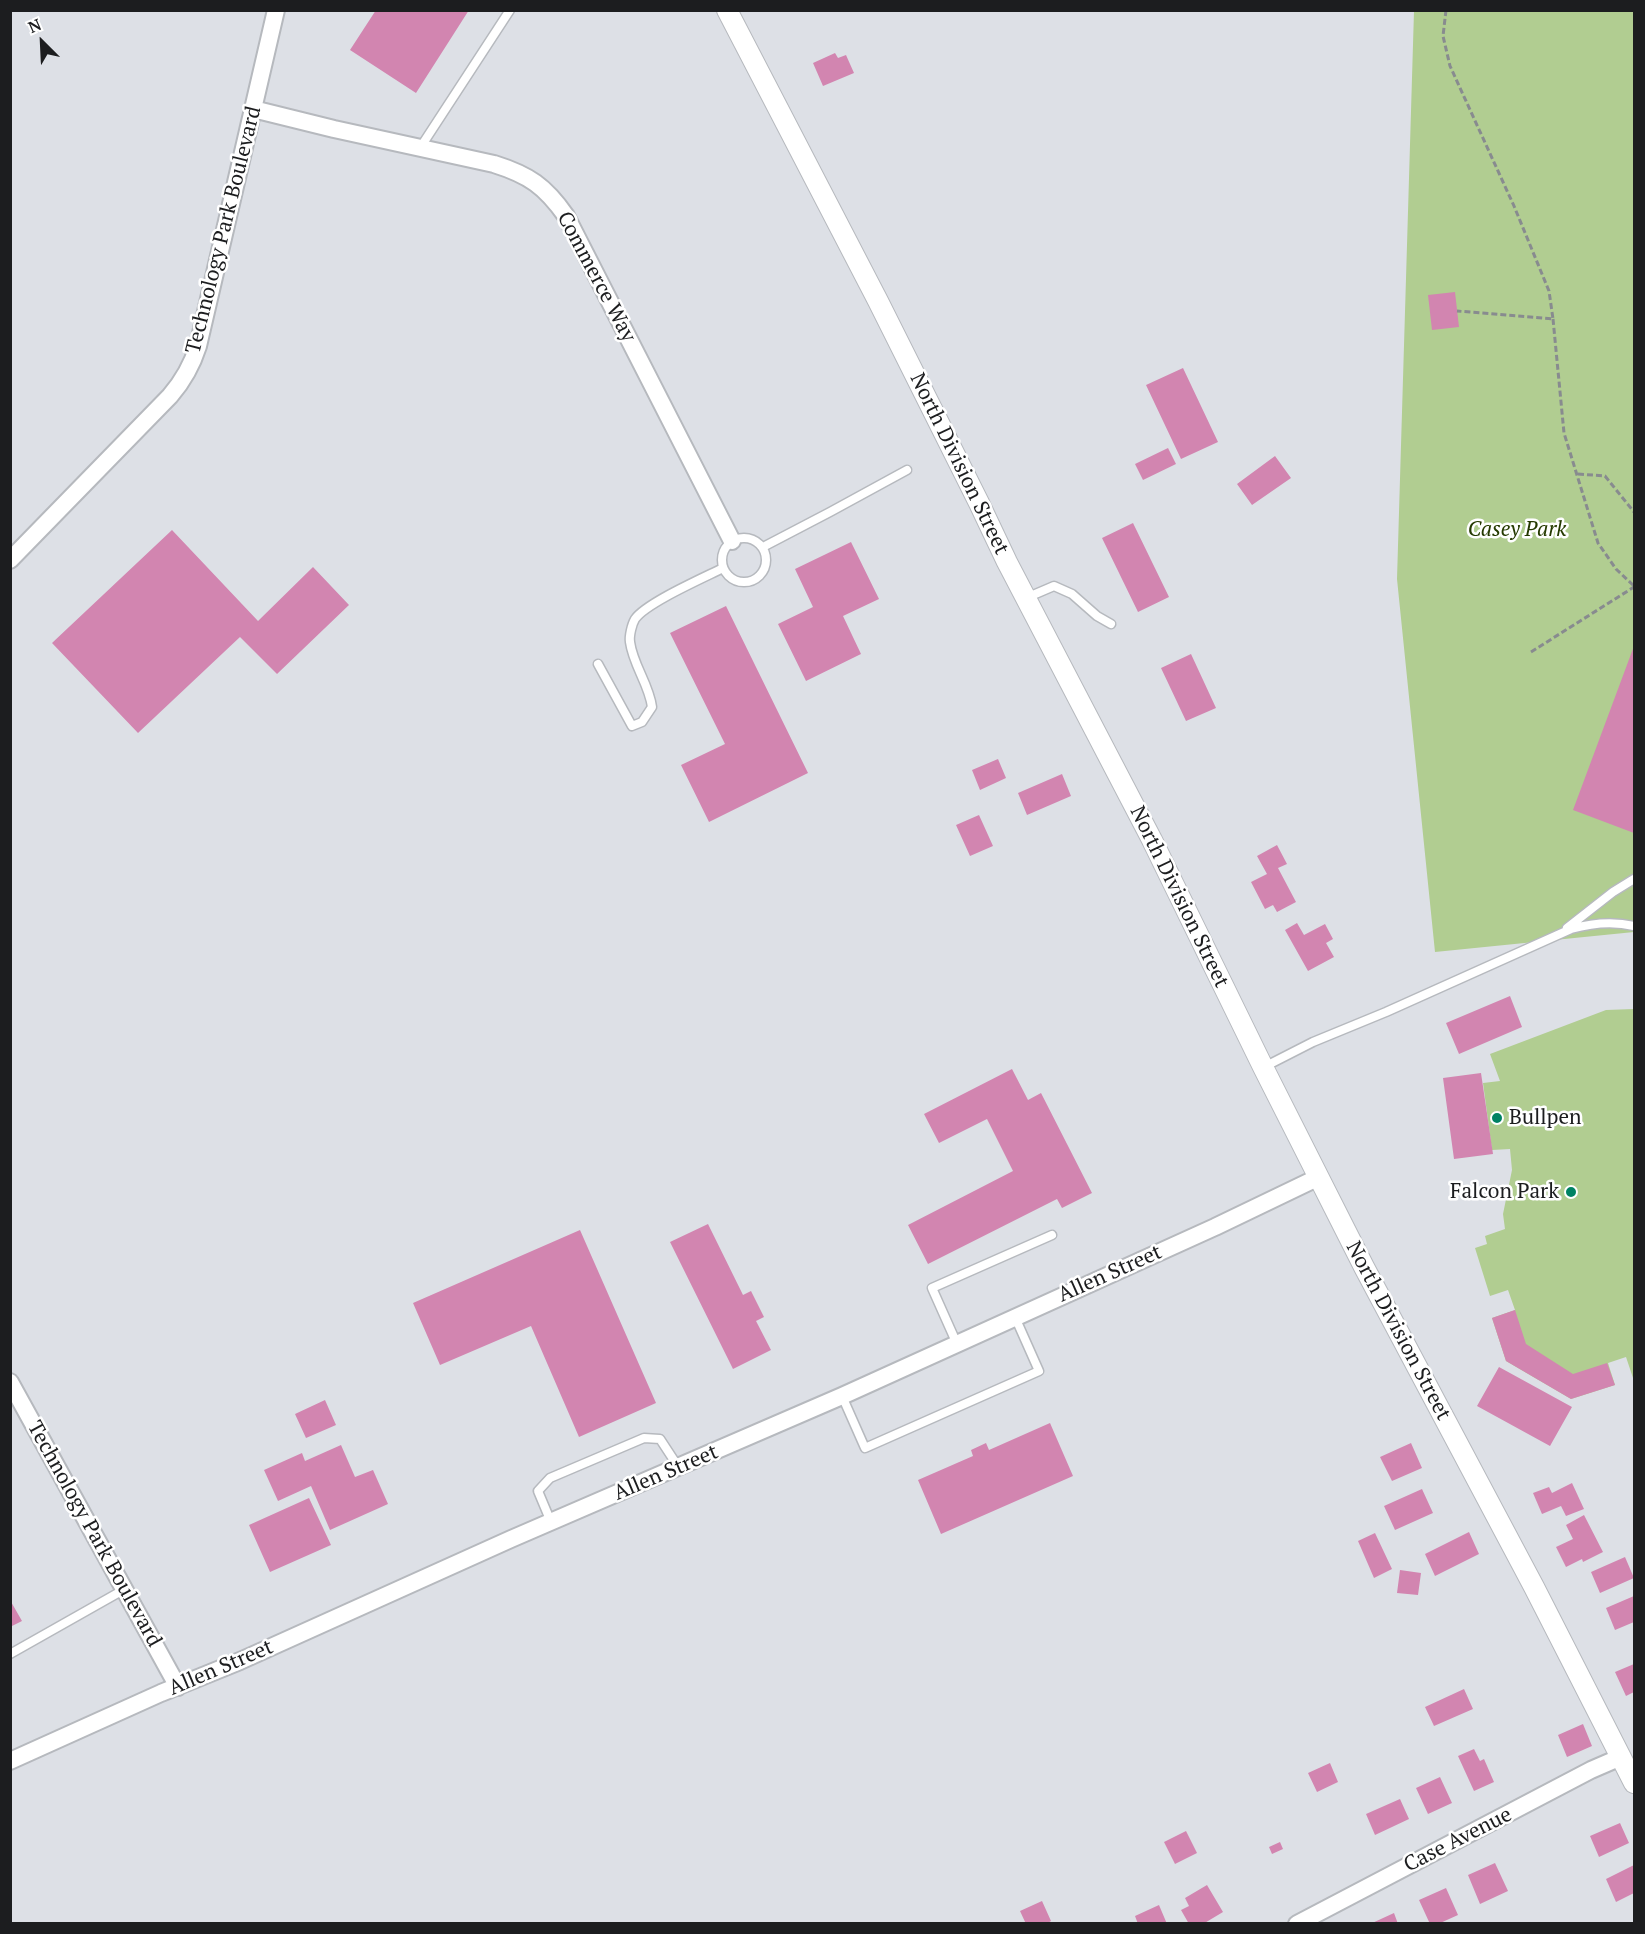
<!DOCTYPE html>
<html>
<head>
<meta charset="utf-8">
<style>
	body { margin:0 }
	#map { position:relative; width:1645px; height:1934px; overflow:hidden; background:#dde0e6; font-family:"PT Serif",serif }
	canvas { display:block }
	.frame { position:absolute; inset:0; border:12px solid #1c1d1f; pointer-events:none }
	.north { position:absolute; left:12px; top:12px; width:60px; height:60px; -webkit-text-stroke:4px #fff; paint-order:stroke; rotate:336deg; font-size:16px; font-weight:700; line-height:24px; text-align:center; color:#1c1d1f }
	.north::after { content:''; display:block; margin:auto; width:21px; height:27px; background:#1c1d1f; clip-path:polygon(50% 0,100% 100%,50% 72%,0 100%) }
</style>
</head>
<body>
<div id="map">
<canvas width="1645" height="1934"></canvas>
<div class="frame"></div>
<div class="north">N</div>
</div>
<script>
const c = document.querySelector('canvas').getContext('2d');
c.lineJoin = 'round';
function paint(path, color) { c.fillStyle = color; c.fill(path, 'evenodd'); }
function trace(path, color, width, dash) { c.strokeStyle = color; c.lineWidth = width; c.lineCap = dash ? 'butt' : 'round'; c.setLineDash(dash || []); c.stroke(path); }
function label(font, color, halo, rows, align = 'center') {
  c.font = font + ' "PT Serif",serif'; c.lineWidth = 5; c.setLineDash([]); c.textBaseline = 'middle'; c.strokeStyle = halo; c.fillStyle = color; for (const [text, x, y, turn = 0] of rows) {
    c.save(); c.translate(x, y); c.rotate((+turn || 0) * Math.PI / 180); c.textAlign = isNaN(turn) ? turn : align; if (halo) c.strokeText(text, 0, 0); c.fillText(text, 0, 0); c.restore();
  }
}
paint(new Path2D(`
	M1414,11H1634V932L1435,952L1397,579Z
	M1634,1009V1377L1633,1378L1626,1357L1608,1363L1615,1385L1571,1399L1506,1361L1492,1318L1515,1310L1508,1290L1490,1296L1475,1248L1487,1244L1485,1236L1505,1229L1503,1214L1512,1170L1510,1149L1492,1150L1483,1083L1500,1081L1490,1054L1606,1010Z`), '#b1cd91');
paint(new Path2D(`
	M376,10H469L416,93L350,50Z
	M835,53L838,58L846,55L854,73L823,86L813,63Z
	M1455,292L1459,327L1432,330L1428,295Z
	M1183,368L1218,442L1181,459L1146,385Z
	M1168,448L1176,464L1143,480L1135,464Z
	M1275,456L1291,478L1252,505L1237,484Z
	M1133,523L1169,597L1138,612L1102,538Z
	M172,530L258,621L313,567L349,605L277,674L240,637L138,733L52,643Z
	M851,542L879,599L843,616L861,654L806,681L778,624L813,607L795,569Z
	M726,606L808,773L709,822L681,765L725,744L670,633Z
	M1634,646V833L1573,810Z
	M1191,654L1216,708L1186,721L1161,668Z
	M998,759L1006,778L980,790L972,770Z
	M1062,774L1071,796L1027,815L1018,793Z
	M979,815L993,846L970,856L956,825Z
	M1277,845L1287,864L1278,868L1296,902L1277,912L1273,905L1265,909L1251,882L1267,874L1257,856Z
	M1297,923L1304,935L1325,924L1333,939L1326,943L1334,957L1308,971L1285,930Z
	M1510,996L1522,1027L1459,1054L1446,1023Z
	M1012,1069L1028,1100L1041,1093L1092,1193L1062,1208L1057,1199L928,1264L908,1225L1013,1171L987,1119L939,1143L924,1114Z
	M1481,1073L1493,1154L1454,1159L1443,1078Z
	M708,1224L743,1295L751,1291L764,1317L756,1321L771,1350L733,1369L670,1242Z
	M580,1230L656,1403L579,1437L531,1326L440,1365L413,1303Z
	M1515,1310L1526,1344L1573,1374L1607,1363L1615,1385L1571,1399L1506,1361L1492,1318Z
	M1499,1367L1572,1407L1550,1446L1477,1406Z
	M325,1400L336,1425L306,1438L295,1414Z
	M1050,1423L1073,1476L941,1534L918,1480L973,1456L971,1450L986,1443L989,1450Z
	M1411,1443L1422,1468L1392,1481L1380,1457Z
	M341,1445L355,1477L373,1470L388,1504L330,1530L311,1486L278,1501L264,1470L302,1453L305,1461Z
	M1572,1483L1584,1509L1566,1516L1561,1506L1542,1514L1533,1493L1549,1487L1552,1493Z
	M1422,1489L1433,1513L1395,1530L1384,1506Z
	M309,1498L331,1545L270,1572L249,1525Z
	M1584,1515L1603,1552L1583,1562L1582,1559L1566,1567L1556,1547L1573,1539L1566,1525Z
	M1469,1532L1479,1554L1435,1576L1425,1554Z
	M1375,1533L1392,1569L1374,1578L1358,1541Z
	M1625,1557L1634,1578L1600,1593L1591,1572Z
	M1400,1570L1421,1573L1418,1595L1397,1593Z
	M1634,1596V1622L1615,1630L1606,1608Z
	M10,1600L22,1621L10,1627Z
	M1634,1664V1692L1626,1696L1615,1672Z
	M1464,1689L1473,1709L1434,1726L1425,1707Z
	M1583,1724L1592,1746L1567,1757L1558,1735Z
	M1474,1749L1480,1761L1484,1759L1494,1782L1474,1791L1458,1756Z
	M1330,1763L1338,1782L1317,1792L1308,1773Z
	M1440,1777L1452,1803L1428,1814L1416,1788Z
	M1400,1799L1409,1819L1375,1835L1366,1814Z
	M1620,1823L1629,1843L1599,1857L1590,1836Z
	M1186,1831L1197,1853L1175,1864L1164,1842Z
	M1280,1842L1283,1849L1272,1854L1269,1847Z
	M1495,1863L1508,1891L1480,1904L1468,1875Z
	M1634,1865V1893L1616,1902L1606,1879Z
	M1207,1885L1223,1912L1203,1924H1189L1181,1910L1189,1906L1185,1898Z
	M1446,1888L1458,1915L1438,1924H1430L1419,1900Z
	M1042,1901L1051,1921L1046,1924H1026L1020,1911Z
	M1159,1905L1167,1924H1138L1135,1916Z
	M1394,1913L1398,1924H1370Z`), '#d285b0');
const service = new Path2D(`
	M420,148L510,10
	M722 560a22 22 0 1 1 44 0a22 22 0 1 1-44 0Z
	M763,547L830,512L907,470
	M1026,598L1054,586L1072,594L1097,616L1111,624
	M598,664L632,726L642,722L652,707C649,684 633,665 630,642C629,636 632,624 635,619C646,603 703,578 723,568
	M1567,928L1613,892L1634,879
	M1264,1067L1313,1042L1386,1012L1571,929C1592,923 1613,921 1634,926
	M957,1344L932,1288L1052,1235
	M842,1396L865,1448L1039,1371L1015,1317
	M551,1522L538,1491L550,1478L644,1438L660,1439L679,1468
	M10,1654L125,1589`);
const minor = new Path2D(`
	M253,109L334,129L494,164C529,175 545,186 566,216L732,541
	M10,560L170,396C183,381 192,365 198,346L276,10
	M10,1382L178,1687
	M10,1761L161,1693L240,1661L511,1539L842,1396L1215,1227L1319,1177
	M1297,1924L1591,1770L1621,1757`);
const tertiary = new Path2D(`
	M727,10L878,301L979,503L1007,562L1152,840L1263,1067L1364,1267L1534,1587L1634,1783`);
trace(service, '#b6b9be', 11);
trace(minor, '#b6b9be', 20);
trace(tertiary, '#b6b9be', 22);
trace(new Path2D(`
	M1446,10L1443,36L1450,66L1514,206L1549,291L1553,319L1457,311
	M1553,319L1564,433L1598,543L1616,569L1634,586
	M1578,474L1605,476L1634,512
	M1531,652L1634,587`), '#888b8f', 3, [6, 3]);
trace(service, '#fff', 8);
trace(minor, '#fff', 16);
trace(tertiary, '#fff', 20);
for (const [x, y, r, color] of [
	[1497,1118,6,"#008263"],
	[1571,1192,6,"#008263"]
]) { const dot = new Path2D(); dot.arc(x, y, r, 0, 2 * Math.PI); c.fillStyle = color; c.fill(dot); trace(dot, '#fff', 2); }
label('21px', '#1c1d1f', '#fff', [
	["Technology Park Boulevard",224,230,-76],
	["Commerce Way",596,277,62],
	["North Division Street",959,464,64],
	["North Division Street",1179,897,64],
	["Allen Street",1110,1274,-24],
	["North Division Street",1398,1331,62],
	["Allen Street",666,1473,-23],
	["Technology Park Boulevard",94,1534,61],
	["Allen Street",221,1668,-23],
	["Case Avenue",1458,1840,-27]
]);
label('italic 21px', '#253a01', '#fff', [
	["Casey Park",1517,530]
]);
label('21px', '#1c1d1f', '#fff', [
	["Bullpen",1509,1118],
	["Falcon Park",1559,1192,"right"]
], 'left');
</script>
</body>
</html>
